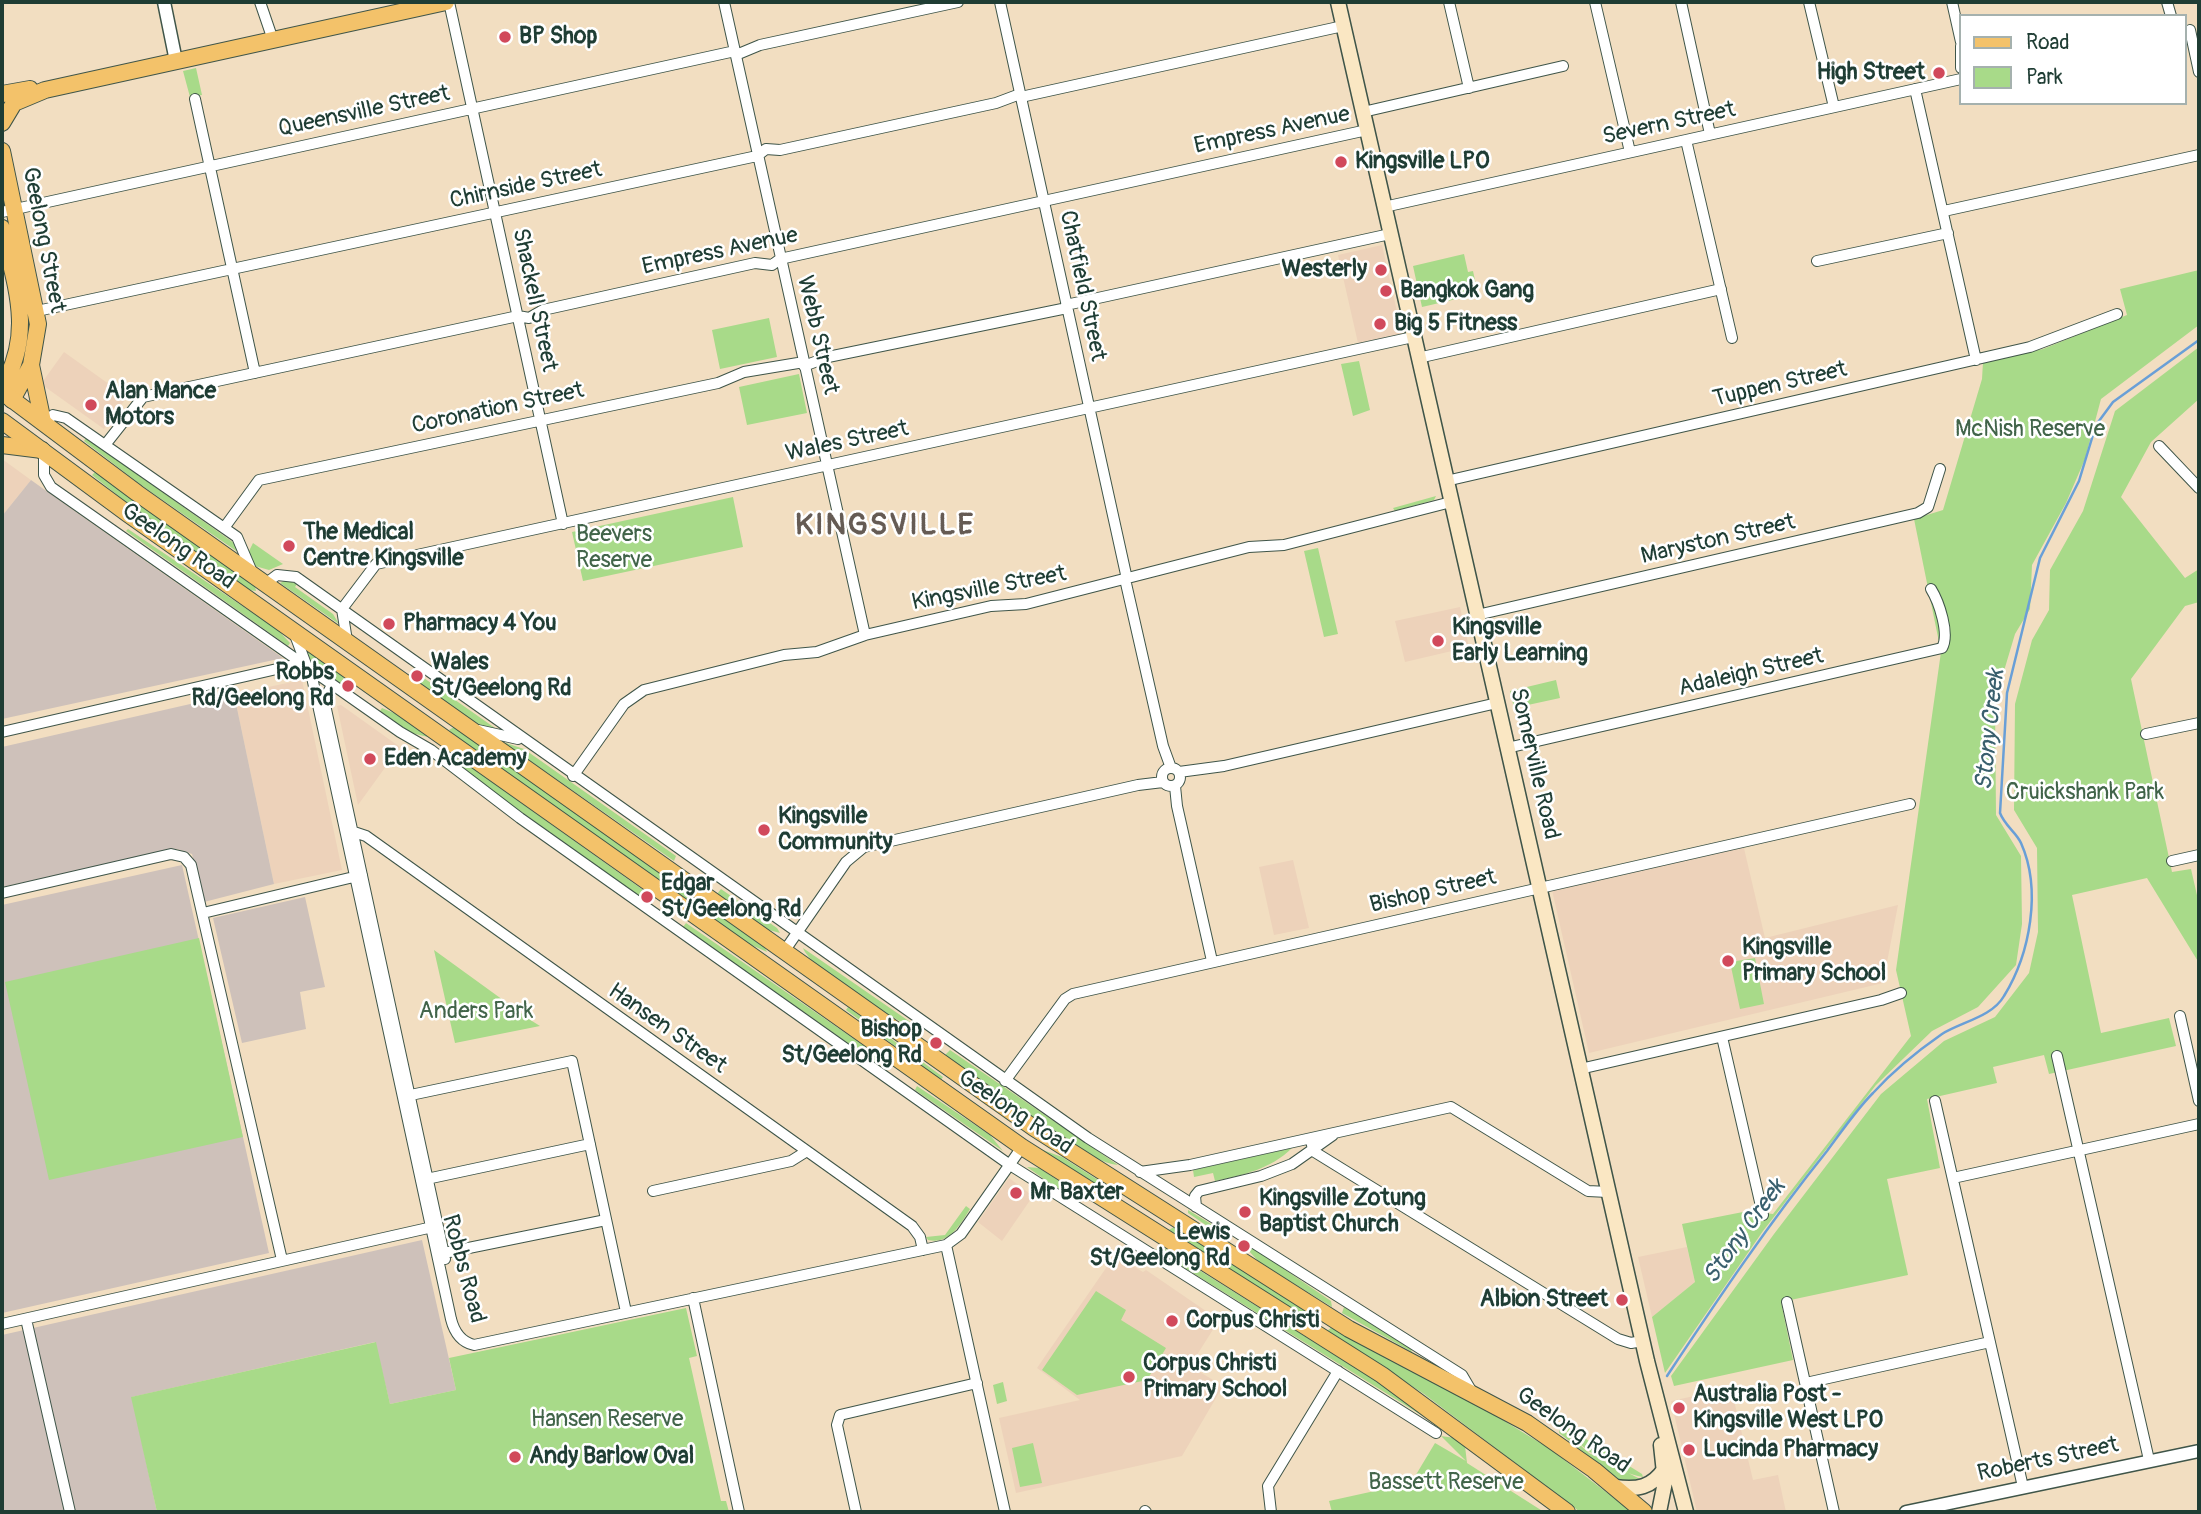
<!DOCTYPE html>
<html>
<head>
<meta charset="utf-8">
<style>
	body { margin:0 }
	#map { position:relative; width:2201px; height:1514px; overflow:hidden; background:#f2dec1; font-family:Pangolin,sans-serif }
	canvas { display:block }
	.frame { position:absolute; inset:0; border:4px solid #1f3d34; pointer-events:none }
	.legend { position:absolute; left:1959px; top:14px; width:228px; height:91px; box-sizing:border-box; background:#fff; border:2px solid #a5b1ae; margin:0; padding:9px 12px; list-style:none; font-size:21px; color:#1f3d34 }
	.legend li { display:flex; align-items:center; gap:14px; height:35px }
	.legend b { width:35px; border:2px solid #a5b1ae }
</style>
</head>
<body>
<div id="map">
<canvas width="2201" height="1514"></canvas>
<div class="frame"></div>
<ul class="legend">
<li><b style="height:9px;background:#f3c26a"></b>Road</li>
<li><b style="height:19px;background:#a8da89"></b>Park</li>
</ul>
</div>
<script>
const c = document.querySelector('canvas').getContext('2d');
c.lineJoin = 'round';
function paint(path, color) { c.fillStyle = color; c.fill(path, 'evenodd'); }
function trace(path, color, width, dash) { c.strokeStyle = color; c.lineWidth = width; c.lineCap = dash ? 'butt' : 'round'; c.setLineDash(dash || []); c.stroke(path); }
function label(font, color, halo, rows, align = 'center') {
  c.font = font + ' Pangolin,sans-serif'; c.lineWidth = 5; c.setLineDash([]); c.textBaseline = 'middle'; c.strokeStyle = halo; c.fillStyle = color; for (const [text, x, y, turn = 0] of rows) {
    c.save(); c.translate(x, y); c.rotate((+turn || 0) * Math.PI / 180); c.textAlign = isNaN(turn) ? turn : align; if (halo) c.strokeText(text, 0, 0); c.fillText(text, 0, 0); c.restore();
  }
}
paint(new Path2D(`
	M1382,245L1402,334L1358,343L1338,255Z
	M64,352L127,397L104,429L41,384Z
	M2,459L31,480L2,516Z
	M1460,607L1469,647L1405,662L1395,621Z
	M302,680L342,870L274,884L234,694Z
	M341,705L400,747L358,805L337,706Z
	M1743,844L1765,938L1898,905L1883,983L1589,1053L1552,890Z
	M1293,860L1309,928L1274,935L1259,867Z
	M1009,1178L1033,1196L1002,1241L978,1222Z
	M1687,1247L1695,1282L1652,1317L1638,1257Z
	M1115,1255L1143,1272L1146,1270L1219,1320L1190,1366L1223,1386L1182,1456L1016,1493L999,1418L1080,1400L1037,1368Z
	M1731,1388L1753,1480L1778,1475L1786,1512H1697L1671,1401Z`), '#edd2ba');
paint(new Path2D(`
	M31,480L73,510L283,658L2,719V516Z
	M234,694L274,884L204,902L192,854L177,849L2,887V747Z
	M182,865L269,1253L2,1313V905Z
	M305,897L325,987L300,992L306,1029L242,1043L213,918Z
	M422,1240L456,1390L390,1404L375,1342L132,1397L157,1512H2V1335Z`), '#cec1ba');
paint(new Path2D(`
	M196,68L202,95L190,97L183,71Z
	M1464,254L1468,272L1473,271L1478,294L1422,307L1413,266Z
	M2199,270V325L2101,399L2085,459L2066,503L2032,565L2030,609L2015,634L1995,701L1996,815L2021,856L2022,924L2016,965L1978,1007L1932,1031L1876,1085L1763,1231L1665,1373L1652,1317L1695,1282L1682,1224L1748,1211L1773,1214L1911,1036L1896,970L1941,652L1914,519L1943,510L1982,379L1983,362L2043,349L2127,315L2120,289Z
	M769,318L777,357L720,369L712,330Z
	M2199,347V399L2151,442L2121,497L2185,578L2199,569V602L2185,606L2131,679L2172,872L2191,869L2199,904V963L2147,878L2072,895L2101,1033L2169,1018L2176,1046L2049,1074L2044,1055L1993,1067L1997,1083L1927,1099L1940,1168L1887,1179L1908,1275L1781,1302L1793,1360L1674,1386L1671,1376L1774,1234L1881,1094L1944,1041L1995,1017L2029,973L2038,932L2037,848L2014,810L2015,704L2032,640L2049,610L2050,570L2083,511L2115,411Z
	M1359,361L1370,410L1353,416L1341,364Z
	M799,374L807,413L747,425L739,387Z
	M86,438L234,543L242,555L141,485L84,441Z
	M95,472L255,586L256,591L249,590L130,505L92,475Z
	M1436,496L1434,500L1395,511L1393,508Z
	M733,497L743,547L583,581L572,532Z
	M128,529L278,630L290,643L288,646L126,531Z
	M253,543L283,564L269,570L255,566L248,553Z
	M1318,548L1338,634L1324,637L1304,551Z
	M286,580L297,584L295,587L333,614L339,624L280,583Z
	M307,651L344,677L341,684L311,662Z
	M421,676L495,728L494,730L474,722L417,681Z
	M1556,680L1560,698L1514,708L1510,691Z
	M382,708L396,714L428,737L403,731L404,728L380,711Z
	M454,727L765,948L767,952L747,943L454,735L449,730Z
	M503,742L524,749L676,856L674,861Z
	M443,751L465,763L646,892L642,898L439,753Z
	M721,889L777,928L780,933L769,930L717,894Z
	M686,923L873,1052L879,1057L875,1062L683,927Z
	M199,938L243,1137L49,1180L5,982Z
	M803,948L919,1028L918,1031C894,1019 811,970 803,948Z
	M434,950L532,1021L540,1026L455,1043Z
	M1755,958L1764,1004L1740,1009L1730,962Z
	M848,1007L943,1077L941,1080L846,1010Z
	M950,1050L1118,1165C1085,1163 978,1079 945,1055Z
	M917,1086L990,1135L1003,1151L915,1090Z
	M1292,1148C1271,1169 1243,1175 1215,1181L1213,1173L1194,1177L1193,1170Z
	M1040,1149L1062,1157L1120,1194L1119,1198Z
	M1027,1167L1039,1168L1076,1192L1061,1185L1058,1189Z
	M966,1206L970,1209C960,1225 949,1245 928,1240L926,1237L945,1235Z
	M1188,1210L1218,1228L1216,1232L1188,1213Z
	M1174,1227L1312,1314L1318,1320L1302,1315L1167,1231Z
	M1159,1245L1392,1391L1442,1428L1156,1250Z
	M1250,1246L1331,1301L1332,1307L1259,1262L1248,1250Z
	M1096,1291L1126,1310L1121,1320L1166,1348L1147,1380L1077,1395L1042,1370Z
	M1344,1307L1411,1349L1412,1352L1342,1313Z
	M686,1308L697,1356L689,1358L721,1501H726L729,1512H157L131,1397L376,1342L390,1404L456,1390L449,1358Z
	M1332,1327L1493,1414L1550,1449L1632,1512H1580L1424,1394L1327,1331Z
	M1003,1382L1007,1401L997,1404L993,1385Z
	M1562,1424L1642,1474L1643,1477C1617,1473 1574,1445 1562,1424Z
	M1560,1427L1589,1453L1644,1481H1621L1559,1433Z
	M1441,1436L1455,1438L1465,1446L1467,1463L1544,1512H1332L1329,1501L1411,1483L1435,1443L1466,1461Z
	M1033,1443L1042,1483L1020,1487L1012,1448Z`), '#a8da89');
trace(new Path2D(`
	M1667,1376C1718,1299 1769,1223 1827,1151C1842,1131 1856,1110 1873,1093C1892,1072 1919,1050 1942,1034C1961,1022 1992,1017 2004,996C2030,954 2042,890 2021,843C2016,832 2005,826 2000,813L2007,693L2040,558L2079,481L2096,425L2113,402L2199,340`), '#699fd7', 2.5);
const minor = new Path2D(`
	M260,2L273,40
	M449,2L563,524
	M724,2L865,635
	M1000,2L1127,579
	M1449,2L1469,88
	M1595,2L1630,152
	M1681,2L1710,134
	M1809,2L1834,107
	M1952,2L1961,42
	M2167,2L2171,16
	M2190,30L2199,72
	M1961,46V68
	M736,55L760,45L958,2
	M1915,89L1976,360
	M1021,97L1343,26
	M195,99L255,373
	M1363,112L1563,66
	M1686,140L1732,338
	M1384,207L1961,79
	M1944,211L2199,155
	M2,212L735,51
	M1817,261L1948,233
	M1066,305L1390,234
	M37,311L757,156L766,149L780,150L996,103L1020,94
	M1418,358L1721,289
	M804,366L828,357L1067,308
	M44,423L53,415L66,418L237,537L252,572
	M105,445L143,397L518,316L529,318L543,310L755,263L772,265L780,259L1367,130
	M2159,446L2199,488
	M44,452V475L51,487L400,732L431,750L520,818L1010,1165L1436,1433
	M1446,481L2030,347L2117,314
	M224,528L259,480L718,383L744,372L804,362
	M1125,579L1163,746L1171,768
	M265,584L277,575L296,577L1088,1138L1462,1375L1472,1392
	M1477,615L1918,513L1928,507L1940,469
	M295,635L307,667
	M347,641L342,609L376,564L1413,337
	M310,668L451,1319C454,1331 461,1342 474,1345L946,1245
	M332,685L324,700L445,1259
	M478,730L518,739
	M2,732L303,663
	M2146,734L2199,723
	M1507,748L1942,648C1950,634 1939,602 1931,589
	M1162 777a9 9 0 1 1 18 0a9 9 0 1 1-18 0Z
	M1179,772L1224,766L1497,703
	M573,776L624,704L644,690L784,655L817,652L865,635L991,606L1026,604L1249,547L1284,545L1451,502
	M1175,786L1177,806L1212,961
	M345,829L366,836L912,1226L920,1237L923,1250
	M2172,861L2199,855
	M2,893L171,854L184,857L191,865L282,1260
	M203,913L362,875
	M783,953L846,862L864,847L1138,785L1163,782
	M2180,1016L2199,1101
	M1722,1037L1763,1215
	M2057,1056L2149,1460
	M1580,1069L1881,1000L1901,993
	M1005,1081L1065,999L1073,994L1910,804
	M406,1096L572,1061L626,1312
	M1935,1101L2023,1487
	M1311,1139L1313,1151L1618,1339L1631,1343L1642,1341
	M1140,1172L1190,1165L1451,1107L1588,1191L1608,1192
	M1953,1178L2199,1124
	M422,1180L590,1144
	M653,1191L791,1161L807,1151
	M1196,1207L1195,1196L1199,1191L1261,1176L1292,1164L1333,1135
	M444,1253L606,1220
	M693,1298L739,1512
	M1787,1302L1834,1512
	M26,1319L70,1512
	M2,1324L437,1226
	M1806,1383L1990,1342
	M1145,1511L1146,1512
	M856,1512L837,1425L840,1415L977,1383
	M1005,1512L946,1245L961,1234L1022,1147
	M1271,1512L1268,1486L1338,1371`);
const tertiary = new Path2D(`
	M164,2L176,61
	M1906,1512L2199,1451`);
const secondary = new Path2D(`
	M1338,2L1647,1361L1686,1512
	M1615,1487C1637,1490 1652,1488 1665,1468
	M1659,1512L1665,1482L1661,1445`);
const primary = new Path2D(`
	M2,94L30,89
	M2,123L14,103L45,90L446,2
	M2,151L38,324L31,365L12,400
	M2,228C15,284 35,333 2,387
	M31,365L43,422
	M2,445L42,450`);
const trunk = new Path2D(`
	M2,392L137,493L1034,1128L1349,1329L1527,1423L1594,1470L1644,1512
	M2,421L128,514L1022,1147L1382,1375L1567,1512`);
trace(minor, '#3f5549', 12);
trace(tertiary, '#3f5549', 15);
trace(secondary, '#3f5549', 17);
trace(primary, '#3f5549', 18);
trace(trunk, '#3f5549', 18);
trace(minor, '#fff', 10);
trace(tertiary, '#fff', 12);
trace(secondary, '#fae7c3', 14);
trace(primary, '#f3c26a', 16);
trace(trunk, '#f3c26a', 16);
for (const [x, y, r, color] of [
	[505,37,7,"#d1495b"],
	[1939,73,7,"#d1495b"],
	[1341,162,7,"#d1495b"],
	[1381,270,7,"#d1495b"],
	[1386,291,7,"#d1495b"],
	[1380,324,7,"#d1495b"],
	[91,405,7,"#d1495b"],
	[289,546,7,"#d1495b"],
	[389,624,7,"#d1495b"],
	[1438,641,7,"#d1495b"],
	[417,676,7,"#d1495b"],
	[348,686,7,"#d1495b"],
	[370,759,7,"#d1495b"],
	[764,830,7,"#d1495b"],
	[647,897,7,"#d1495b"],
	[1728,961,7,"#d1495b"],
	[936,1043,7,"#d1495b"],
	[1016,1193,7,"#d1495b"],
	[1245,1212,7,"#d1495b"],
	[1244,1246,7,"#d1495b"],
	[1622,1300,7,"#d1495b"],
	[1172,1321,7,"#d1495b"],
	[1129,1377,7,"#d1495b"],
	[1679,1408,7,"#d1495b"],
	[1689,1450,7,"#d1495b"],
	[515,1457,7,"#d1495b"]
]) { const dot = new Path2D(); dot.arc(x, y, r, 0, 2 * Math.PI); c.fillStyle = color; c.fill(dot); trace(dot, '#fff', 2.5); }
label('bold 23px', '#1f3d34', '#fff', [
	["BP Shop",519,37],
	["High Street",1925,73,"right"],
	["Kingsville LPO",1355,162],
	["Westerly",1367,270,"right"],
	["Bangkok Gang",1400,291],
	["Big 5 Fitness",1394,324],
	["Alan Mance",105,392],
	["Motors",105,418],
	["The Medical",303,533],
	["Centre Kingsville",303,559],
	["Pharmacy 4 You",403,624],
	["Kingsville",1452,628],
	["Early Learning",1452,654],
	["Wales",431,663],
	["St/Geelong Rd",431,689],
	["Robbs",334,673,"right"],
	["Rd/Geelong Rd",334,699,"right"],
	["Eden Academy",384,759],
	["Kingsville",778,817],
	["Community",778,843],
	["Edgar",661,884],
	["St/Geelong Rd",661,910],
	["Kingsville",1742,948],
	["Primary School",1742,974],
	["Bishop",922,1030,"right"],
	["St/Geelong Rd",922,1056,"right"],
	["Mr Baxter",1030,1193],
	["Kingsville Zotung",1259,1199],
	["Baptist Church",1259,1225],
	["Lewis",1230,1233,"right"],
	["St/Geelong Rd",1230,1259,"right"],
	["Albion Street",1608,1300,"right"],
	["Corpus Christi",1186,1321],
	["Corpus Christi",1143,1364],
	["Primary School",1143,1390],
	["Australia Post -",1693,1395],
	["Kingsville West LPO",1693,1421],
	["Lucinda Pharmacy",1703,1450],
	["Andy Barlow Oval",529,1457]
], 'left');
label('23px', '#1f3d34', '#fff', [
	["Queensville Street",364,112,-12],
	["Severn Street",1669,124,-12],
	["Empress Avenue",1272,131,-12],
	["Chirnside Street",526,186,-12],
	["Geelong Street",43,240,79],
	["Empress Avenue",720,252,-12],
	["Chatfield Street",1082,286,78],
	["Shackell Street",534,300,78],
	["Webb Street",817,335,77],
	["Tuppen Street",1780,385,-13],
	["Coronation Street",498,409,-12],
	["Wales Street",847,442,-12],
	["Maryston Street",1718,540,-13],
	["Geelong Road",178,547,35],
	["Kingsville Street",989,589,-11],
	["Adaleigh Street",1751,673,-13],
	["Somerville Road",1534,764,77],
	["Bishop Street",1433,892,-13],
	["Hansen Street",667,1029,35],
	["Geelong Road",1015,1113,34],
	["Robbs Road",463,1269,75],
	["Geelong Road",1573,1431,35],
	["Roberts Street",2048,1460,-12]
]);
label('23px', '#416449', '#fff', [
	["McNish Reserve",2030,430],
	["Beevers",614,535],
	["Reserve",614,561],
	["Cruickshank Park",2085,793],
	["Anders Park",476,1012],
	["Hansen Reserve",607,1420],
	["Bassett Reserve",1446,1483]
]);
label('italic 24px', '#395f6d', '#fff', [
	["Stony Creek",1991,730,-84],
	["Stony Creek",1745,1232,-54]
]);
c.letterSpacing = '2px';
label('bold 30px', '#655b54', '#fff', [
	["KINGSVILLE",885,526]
]);
c.letterSpacing = '0px';
</script>
</body>
</html>
